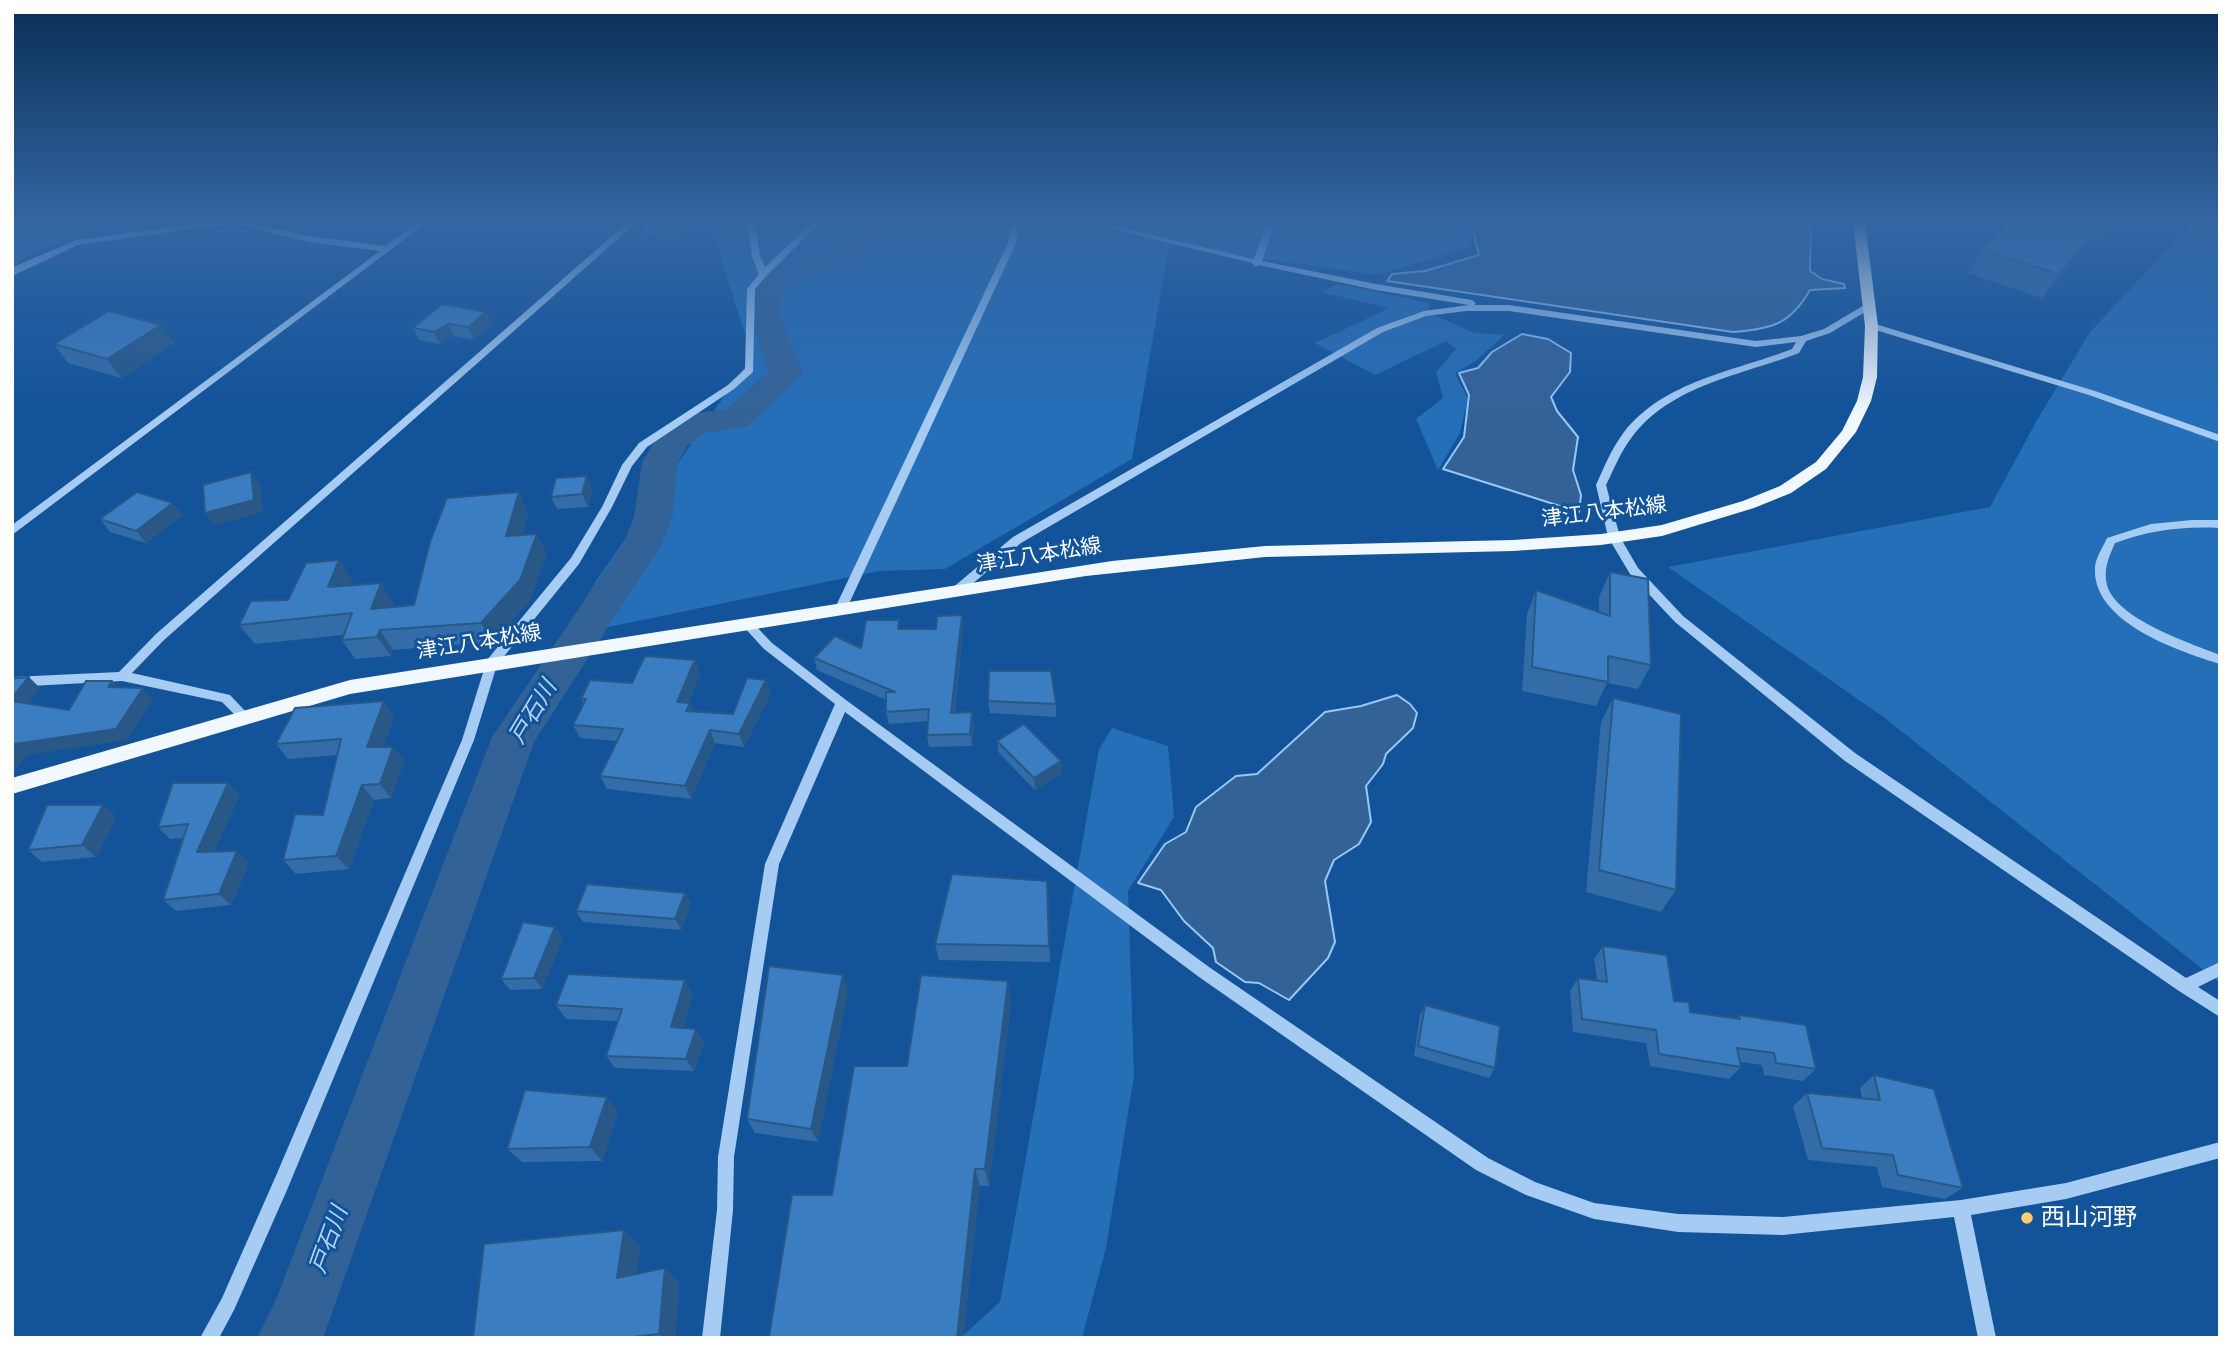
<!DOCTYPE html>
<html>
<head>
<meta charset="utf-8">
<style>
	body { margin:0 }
	#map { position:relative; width:2232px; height:1350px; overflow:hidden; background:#12539a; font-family:"Public Sans",sans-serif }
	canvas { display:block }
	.frame { position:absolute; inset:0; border:14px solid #fff; pointer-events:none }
</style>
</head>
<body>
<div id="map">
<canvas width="2232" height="1350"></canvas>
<div class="frame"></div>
</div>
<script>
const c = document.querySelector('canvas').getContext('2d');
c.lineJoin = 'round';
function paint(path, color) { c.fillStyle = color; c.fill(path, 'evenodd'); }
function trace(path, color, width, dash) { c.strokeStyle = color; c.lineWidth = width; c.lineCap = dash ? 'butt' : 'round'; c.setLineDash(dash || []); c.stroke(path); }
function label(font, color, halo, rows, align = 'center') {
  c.font = font + ' "Public Sans","Noto Sans JP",sans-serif'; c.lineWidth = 6; c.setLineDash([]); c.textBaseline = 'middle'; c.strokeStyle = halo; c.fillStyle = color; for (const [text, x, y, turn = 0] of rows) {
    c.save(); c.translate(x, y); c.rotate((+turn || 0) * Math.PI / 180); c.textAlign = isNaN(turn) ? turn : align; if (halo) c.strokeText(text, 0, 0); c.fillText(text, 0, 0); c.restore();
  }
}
paint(new Path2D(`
	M12,223H105L103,226L33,252L12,267Z
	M710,223H1462L1470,247L1377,275L1169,245L1132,459L945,569L879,571L565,636L596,581L752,356Z
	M2192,223H2220V983L1882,716L1668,567L1990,507L2037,420L2090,332Z
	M1338,284L1429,303V313L1475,333L1504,335L1476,361L1455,373L1468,399L1460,433L1438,470L1416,419L1443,398L1436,372L1456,349L1446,341L1375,375L1315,343L1390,308L1320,292Z
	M1112,728L1168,746L1174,817L1128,891L1134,1076L1106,1248L1082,1338H960L1000,1302L1099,749Z`), '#256eb8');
const water = new Path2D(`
	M1471,223H1811L1810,271L1822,279L1844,284L1845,288L1810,290C1790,325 1771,329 1733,332L1387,281L1392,274L1425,271L1479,255Z
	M1522,334L1548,339L1571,353L1570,372L1551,397L1557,411L1578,437L1573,470L1581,495L1579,512L1443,469L1464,437L1469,395L1459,373L1478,368L1492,352Z
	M1397,695L1410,704L1417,713L1413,728L1386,754L1383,764L1366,786L1371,822L1359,844L1334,860L1325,881L1335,942L1328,958L1289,1000L1259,983L1245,982L1216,962L1213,948L1184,921L1161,890L1138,883L1165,844L1186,832L1196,807L1236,776L1257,774L1325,712L1361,706Z`);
paint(water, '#336296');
trace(water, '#97c8f7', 2);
paint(new Path2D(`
	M867,223H895L890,235L863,255L790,282L782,295L779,315L803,373L748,426L705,433L687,446L678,462L672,517L661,545L534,742L323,1338H257L277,1297L492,737L624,542L634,517L642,462L661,431L684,415L726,409L770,371L747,315L752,295L764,276L768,270L843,243Z`), '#336296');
paint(new Path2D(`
	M201,223H251L308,236L385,246L417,223H426L12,535V525L380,251L308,242L242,225L210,226L78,245L12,276L13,267L76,240Z
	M627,223H636L164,640L132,673L230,695L249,715L251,718L249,721H241L222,702L122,681L12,687V677L119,672L156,634Z
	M747,223H755L760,256L765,267L812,223H820L766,276L755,289L753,372L734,389L647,447L632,466L612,507L579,564L497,665L474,740L287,1190L234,1310L219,1338H200L222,1298L275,1178L462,740L487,660L571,558L602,507L622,465L639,443L728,385L745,369L747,289L759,274L752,256Z
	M1010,223H1018L1016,243L847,608L841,612L837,611L835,608L1008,243Z
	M1088,223H1101L1254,259L1267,223H1275L1262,261L1376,284L1472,300L1476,303L1474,305H1509L1756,341L1801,336L1824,329L1866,304H1872V308L1830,333L1806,341L1799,353C1742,375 1671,385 1632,437C1621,451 1614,469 1606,485L1620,537L1638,568L1683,616L1855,753L2186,978L2220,962V976L2198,987L2220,1001V1017L2179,991L1845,761L1675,622L1630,574L1608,537L1596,485C1604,467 1612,448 1624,432C1664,381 1735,371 1792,349L1796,342L1756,347L1509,311H1466L1426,316L1383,332L1021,543L959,595H951L949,592L951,589L1013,537L1377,328L1424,311L1469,305L1376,290L1259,265L1256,267L1252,263Z
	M1872,323L2095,391L2220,435V442L2089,395L1869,328V324Z
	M2192,520H2220V528C2183,526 2150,530 2115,543C2109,557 2103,569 2107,585C2116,619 2190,643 2220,655V664C2178,651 2092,622 2095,568C2095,559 2103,547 2107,538L2151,524Z
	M748,621L752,622L772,643L846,700L1209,967L1488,1158L1535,1182L1594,1203L1678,1214L1783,1217L1961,1200L2066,1183L2220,1142V1158L2066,1199L1971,1215L1996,1338H1978L1954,1217L1783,1235L1678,1232L1594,1219L1526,1195L1476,1170L1199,977L845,712L779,864L734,1157L733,1210L720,1338H702L717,1210L718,1157L765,864L835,704L764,649L742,625Z`), '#a6ccf4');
paint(new Path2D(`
	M1853,223H1865L1878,326L1877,377L1871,401L1856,432L1826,469L1791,493L1754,508L1662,536L1601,545L1513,551L1265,557L1086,576L350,694L12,794V778L350,680L1112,561L1265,546L1513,540L1601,534L1662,525L1743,501L1780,486L1816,462L1842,431L1857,401L1863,377L1865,326Z`), '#f2f8ff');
paint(new Path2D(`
	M639,223L693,225L674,242L643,235Z
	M2010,223H2111L2042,298L1968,273L1982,249Z
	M486,312L492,324L474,340L454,336L440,344L419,340L413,328Z
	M161,325L174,343L121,378L68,363L54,344Z
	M592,489L588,507L557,509L551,497Z
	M528,512L522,535L547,553L530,600L493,642L393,650L391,656L355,659L342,640L343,635L255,644L239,625L288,600L352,580L350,586L393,602L392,607L414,605Z
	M183,515L146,543L110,532L100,519Z
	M1610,572L1651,665L1638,689L1607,683L1596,706L1522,691L1527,614L1536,590L1599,612V597Z
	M962,615L963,628L955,712H972L974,724L972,746L929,747L927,735L928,721L889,724L886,712V700L817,670L814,658L861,648L901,629H936Z
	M695,660L700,674L688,703H690L693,711L733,714L766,680L771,693L744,747L715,743L691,799L607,789L600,776L617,741L580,738L573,725L584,704L581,699L632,683Z
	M1613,698L1676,890L1661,912L1586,892L1601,722Z
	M988,701L1056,704V717L990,713Z
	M394,716L383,747H393L404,761L391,798L374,800L349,869L296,874L283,860L323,815L337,755L288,759L276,744Z
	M997,741L1061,761L1062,773L1035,790L999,753Z
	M228,783L240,795L214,851L249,863L231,905L176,911L163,900L184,838L170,839L158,827Z
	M103,805L116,817L96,857L42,862L28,850Z
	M685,893L691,904L681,930L583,922L576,911Z
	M1049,898L1050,962L939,960L935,944Z
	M555,927L563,938L542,989L510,990L501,979Z
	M1603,946L1690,1012L1737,1018L1739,1015L1816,1069L1803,1081L1764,1075L1762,1065L1740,1062L1741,1067L1729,1079L1650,1066L1646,1043L1573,1032L1570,991L1578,978L1597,980L1594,959Z
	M1008,981L1011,1002L989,1186H980L963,1338H770L769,1337L832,1195L907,1066Z
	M848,990L818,1142L755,1133L747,1119Z
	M693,994L683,1028L696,1029L704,1042L694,1071L615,1068L606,1056L617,1021L566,1019L556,1005Z
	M1425,1005L1495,1068L1489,1078L1414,1056L1420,1015Z
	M1874,1075L1963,1188L1945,1199L1882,1187L1877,1167L1808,1160L1793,1106L1807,1093L1862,1098L1860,1088Z
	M618,1111L602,1161L522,1162L507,1149Z
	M640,1246L636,1274L679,1283L675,1338H473Z`), '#336ca6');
paint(new Path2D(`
	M678,223H692L693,225L674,242L670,230Z
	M2105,223H2111L2042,298L2058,274Z
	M486,312L492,324L474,340L468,327Z
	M448,324L454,336L440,344L434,332Z
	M161,325L174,343L121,378L107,359Z
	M251,472L260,485L263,512L214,526L205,513Z
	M587,476L592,489L588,507L582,494Z
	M519,492L528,512L516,556L506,536Z
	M173,503L183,515L146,543L136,531Z
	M537,534L547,553L530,600L493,642L481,623Z
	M339,560L352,580L342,607L328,587Z
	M381,583L393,602L384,629L371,609Z
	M962,615L963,628L953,725L951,713Z
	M380,630L393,650L391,656L377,637Z
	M695,660L700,674L683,715L677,702Z
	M29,677L40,688L22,712L12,702V698Z
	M766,680L771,693L744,747L739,734Z
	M112,681L123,692L108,687Z
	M143,688L153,699L127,740L27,755L12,774V748L15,744Z
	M384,701L394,716L378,761L367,747Z
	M690,703L695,716L686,711Z
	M972,712L974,724L972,746L970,734Z
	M710,730L715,743L691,799L685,786Z
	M393,747L404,761L391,798L380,784Z
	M1061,761L1062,773L1035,790L1034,778Z
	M228,783L240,795L209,863L197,852Z
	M362,785L374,800L349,869L336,856Z
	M103,805L116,817L96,857L82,845Z
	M237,851L249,863L231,905L219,894Z
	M1047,881L1049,898L1050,962L1049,946Z
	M685,893L691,904L681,930L675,919Z
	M555,927L563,938L542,989L534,978Z
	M843,975L848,990L818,1142L811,1129Z
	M685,980L693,994L679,1040L671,1027Z
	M1008,981L1011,1002L989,1186L985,1169Z
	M696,1029L704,1042L694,1071L686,1059Z
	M607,1097L618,1111L602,1161L590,1147Z
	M975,1169L980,1186L963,1338H957Z
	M624,1230L640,1246L634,1293L617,1278Z
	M665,1268L679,1283L675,1338H663L659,1334Z`), '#295887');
const building = new Path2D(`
	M639,223H678L670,230Z
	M2010,223H2105L2058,274L1982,249Z
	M442,304L486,312L468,327L448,324L434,332L413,328Z
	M109,311L161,325L107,359L54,344Z
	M251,472L254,500L205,513L203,485Z
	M587,476L582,494L551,497L556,478Z
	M137,492L173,503L136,531L100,519Z
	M519,492L506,536L537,534L520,580L481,623L380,630L377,637L342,640L352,613L239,625L251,601L288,600L306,563L339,560L328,587L381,583L371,609L414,605L430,542L447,498Z
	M1610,572L1648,579L1651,665L1608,656V682L1532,667L1536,590L1610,616Z
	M962,615L951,713L972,712L970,734L927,735L929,709L886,712V692H895L814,658L835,636L861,648L866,620H899L898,629H936L937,616Z
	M645,656L695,660L677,702L690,703L686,711L733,714L747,678L766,680L739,734L710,730L685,786L600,776L623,729L573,725L586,699H581L590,680L632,683Z
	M989,671H1051L1056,704L988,701Z
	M29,677L12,698V678Z
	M86,681H112L108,687L143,688L116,729L15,744L12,748V701L69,710Z
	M1613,698L1681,714L1676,890L1599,870Z
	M384,701L367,747H393L380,784L362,785L336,856L283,860L295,814L323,815L341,739L276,744L295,708Z
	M1024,724L1061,761L1034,778L997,741Z
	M173,783H228L197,852L237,851L219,894L163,900L188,824L158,827Z
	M47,805H103L82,845L28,850Z
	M952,874L1047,881L1049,946L935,944Z
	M587,884L685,893L675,919L576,911Z
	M523,922L555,927L534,978L501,979Z
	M1603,946L1667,955L1674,1001L1689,1002L1690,1012L1740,1019L1739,1015L1806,1025L1816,1069L1776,1063L1774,1053L1737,1048L1741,1067L1659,1054L1656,1030L1582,1019L1578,978L1607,982Z
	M769,966L843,975L811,1129L747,1119Z
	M568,974L685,980L671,1027L696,1029L686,1059L606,1056L622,1009L556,1005Z
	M921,975L1008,981L985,1169H975L957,1338H787L769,1337L792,1195H832L854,1066H907Z
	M1425,1005L1500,1026L1495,1068L1418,1046Z
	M1874,1075L1934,1089L1963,1188L1898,1175L1893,1155L1822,1148L1807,1093L1880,1100Z
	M525,1090L607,1097L590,1147L507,1149Z
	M624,1230L617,1278L665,1268L659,1334L625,1338H473L484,1244Z`);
paint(building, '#3b7dc1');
trace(building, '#295887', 2);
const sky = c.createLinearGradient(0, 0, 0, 412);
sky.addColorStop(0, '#0a2e55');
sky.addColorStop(0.54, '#3366a3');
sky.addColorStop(1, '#3366a300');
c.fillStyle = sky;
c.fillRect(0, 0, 2232, 412);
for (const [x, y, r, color] of [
	[2027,1218,7,"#ffcd68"]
]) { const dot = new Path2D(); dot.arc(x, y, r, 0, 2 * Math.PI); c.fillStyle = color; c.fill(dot); trace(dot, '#12539a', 2.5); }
label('21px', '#fff', '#12539a', [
	["津江八本松線",1604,512,-7],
	["津江八本松線",1039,555,-9],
	["津江八本松線",479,642,-9]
]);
label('italic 23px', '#b2d6fa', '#12539a', [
	["戸石川",533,712,-59],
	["戸石川",329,1240,-70]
]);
label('24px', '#fff', '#12539a', [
	["西山河野",2041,1218]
], 'left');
</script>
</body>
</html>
